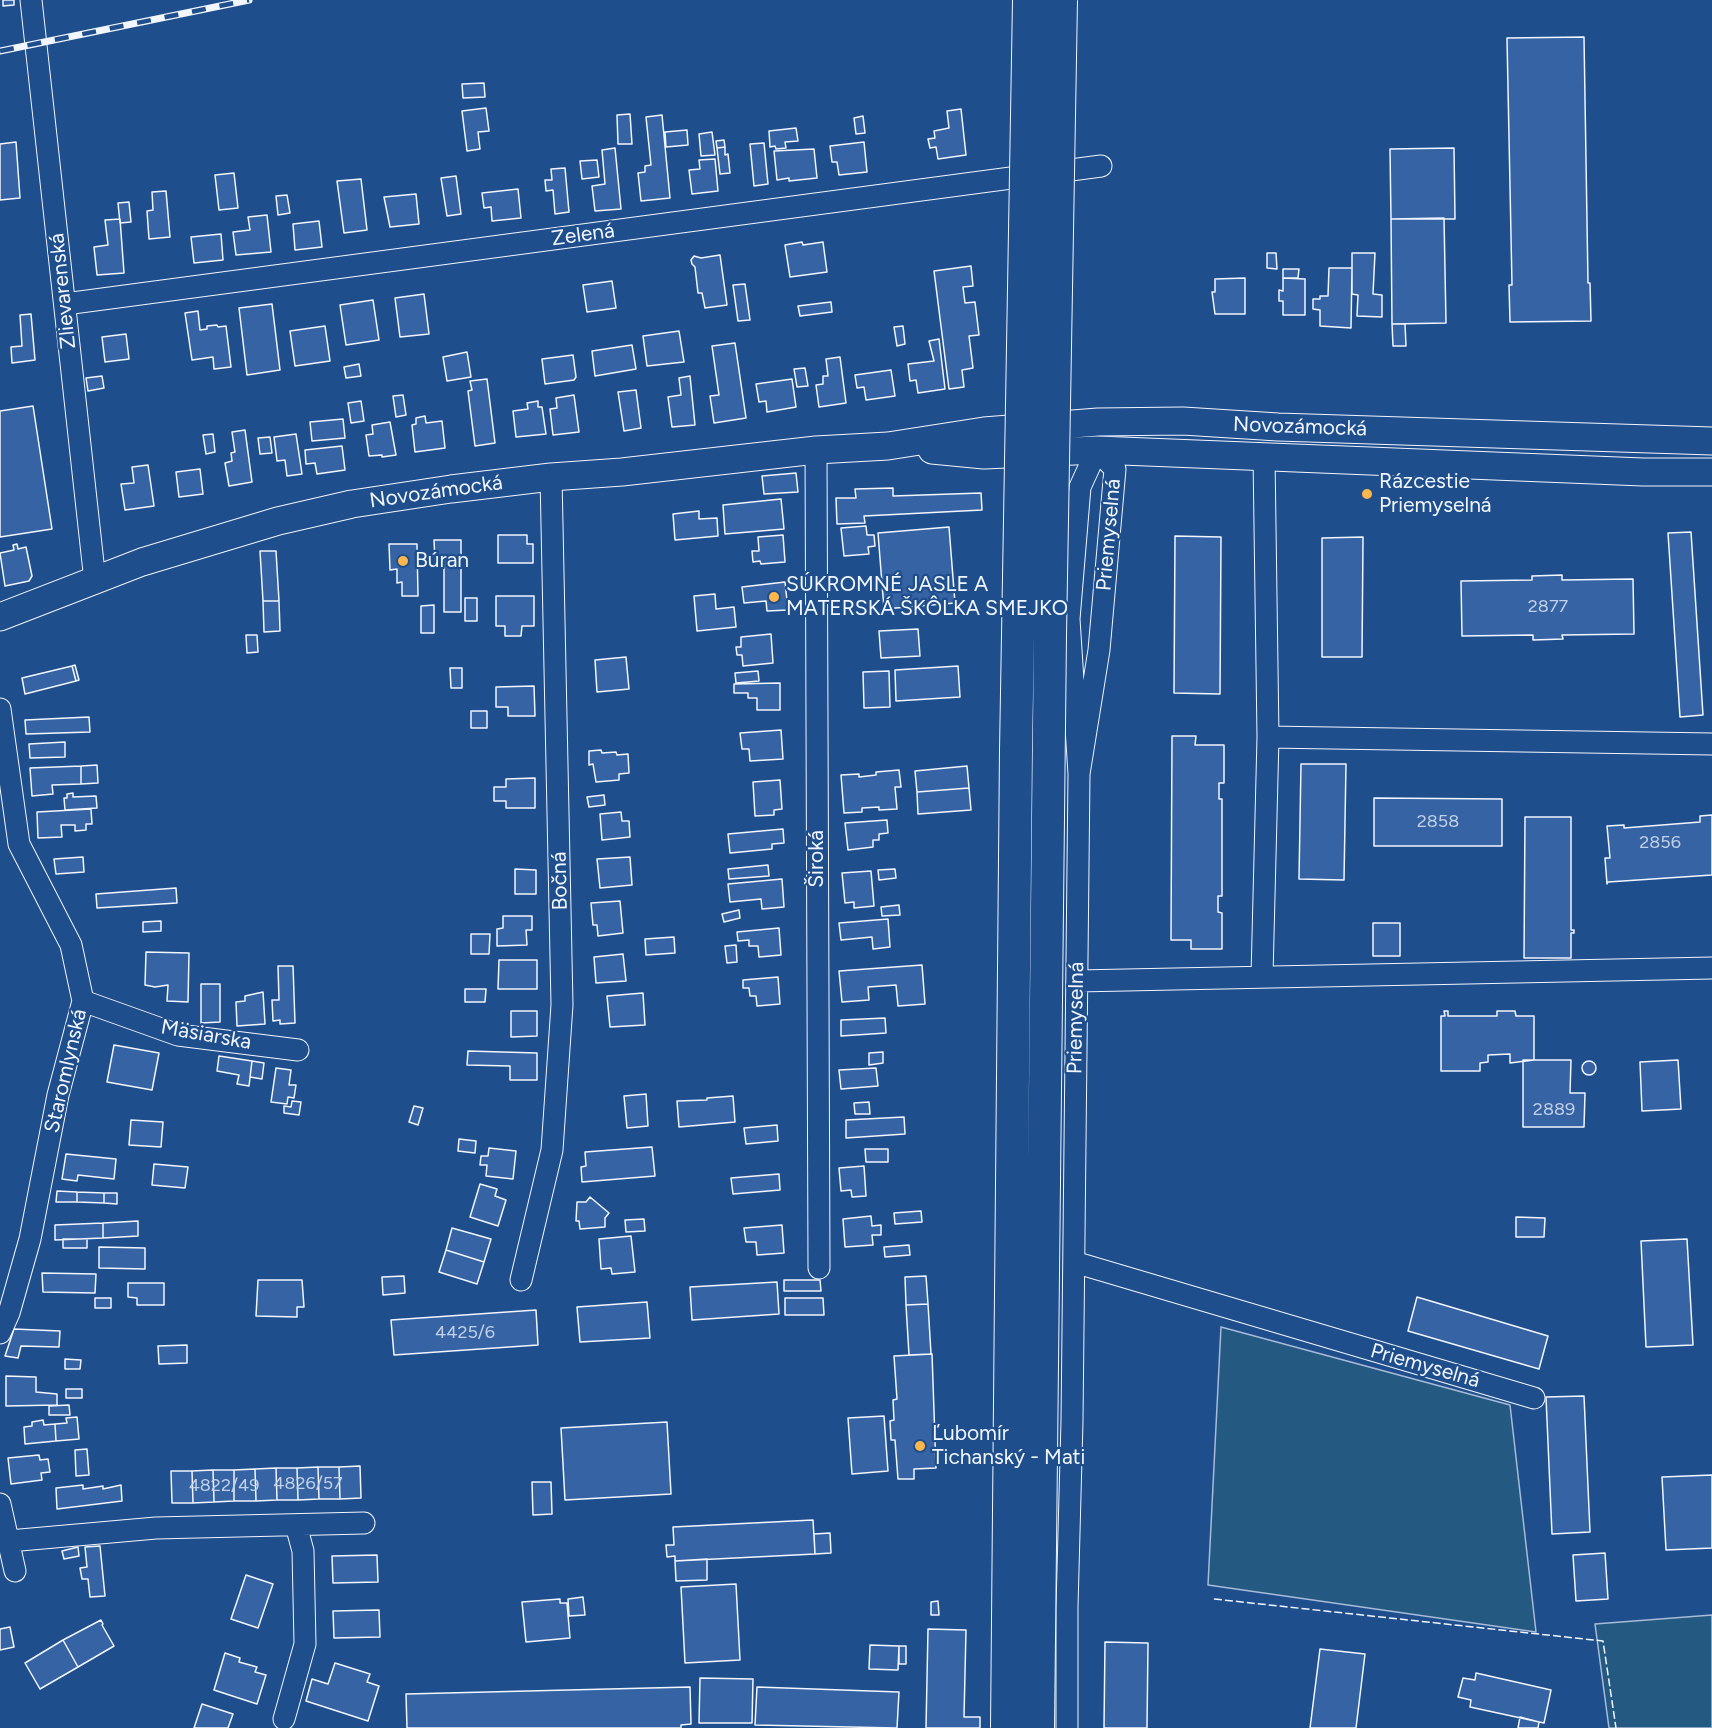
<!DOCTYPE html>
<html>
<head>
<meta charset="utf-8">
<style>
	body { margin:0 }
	canvas { display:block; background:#1f4e8c }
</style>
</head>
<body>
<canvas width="1712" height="1728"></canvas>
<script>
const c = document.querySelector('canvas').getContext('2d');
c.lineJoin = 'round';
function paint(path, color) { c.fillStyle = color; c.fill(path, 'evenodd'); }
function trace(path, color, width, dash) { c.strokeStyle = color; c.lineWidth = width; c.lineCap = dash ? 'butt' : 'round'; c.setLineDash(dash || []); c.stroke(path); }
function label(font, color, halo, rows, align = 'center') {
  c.font = font + ' Figtree,sans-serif'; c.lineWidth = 4.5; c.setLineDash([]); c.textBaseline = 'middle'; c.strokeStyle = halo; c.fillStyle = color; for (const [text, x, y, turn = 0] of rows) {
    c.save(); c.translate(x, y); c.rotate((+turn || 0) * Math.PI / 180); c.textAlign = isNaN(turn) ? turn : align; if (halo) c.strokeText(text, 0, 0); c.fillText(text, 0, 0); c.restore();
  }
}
const green = new Path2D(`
	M1221,1327L1510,1405L1536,1632L1208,1585Z
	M1712,1615V1728H1609L1595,1624Z`);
paint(green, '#245a82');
trace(green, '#a8bbd7', 1.5);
const building = new Path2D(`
	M3,0H14V5L3,6Z
	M1584,37L1588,283H1590L1591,321L1510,322L1509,285H1512L1507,38Z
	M484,83L485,97L463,98L462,84Z
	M486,108L489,131L478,132L480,149L467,151L462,111Z
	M961,109L966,155L938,159L936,147L930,148L928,139L935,138L934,131L949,128L947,111Z
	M630,114L632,144H618L617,115Z
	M662,115L670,198L641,201L638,173L645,172V166L651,165L646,117Z
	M863,116L865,133L856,134L854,118Z
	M796,128L798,141L785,142L786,148L776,149L775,146L770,147L769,131Z
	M687,130L688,145L666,147L665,132Z
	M712,132L715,155L701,156L699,134Z
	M724,140L725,147L717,148L716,141Z
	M16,142L20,198L0,200V144Z
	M864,142L867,172L839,175L837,162H832L830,146Z
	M764,143L768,184L754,186L750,144Z
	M725,147V155L728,154L730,173L720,174L717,148Z
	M615,148L621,209L595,211L592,186L605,184L602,150Z
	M1454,148L1455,219H1391L1390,149Z
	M814,149L817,178L789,181V178L777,180L774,151Z
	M715,159L718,191L692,194L689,170L700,169L699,160Z
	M597,160L599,177L582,179L580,161Z
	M565,168L569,212L555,214L553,190L546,191L545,180H552L551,169Z
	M234,173L238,208L219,210L215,175Z
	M456,176L461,214L447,216L441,178Z
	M361,179L367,230L344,233L337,181Z
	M518,189L521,218L492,221L491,207L484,208L482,193Z
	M166,191L170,237L149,239L147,211L153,210L152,192Z
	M416,194L419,224L390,227L384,197Z
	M287,195L290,213L278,215L276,196Z
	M129,202L131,222L120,223L118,203Z
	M267,215L271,252L236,255L233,232L250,230L248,217Z
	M1444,218L1446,323L1392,324L1391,219Z
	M120,219L124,273L97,275L94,247L108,245L105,220Z
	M319,221L322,247L295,250L293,224Z
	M221,234L223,260L194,263L191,237Z
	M802,242L803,245L823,242L827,272L790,277L785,245Z
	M1267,253H1276L1277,269L1267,268Z
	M1352,253H1375L1373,294L1382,295V317L1357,316L1358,295L1352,294Z
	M720,255L727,305L705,308L702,293H698L695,267L692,264L691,260L694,256L701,258Z
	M971,266L973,286L963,287L965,303L975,302L979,335L969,336L973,368L962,370L964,387L949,389L934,271Z
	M1329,268H1352L1351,328L1320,326V310L1313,309V299H1320V296H1328Z
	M1283,269H1299L1298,278H1283Z
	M1245,278V314H1215L1212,292H1215V279Z
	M1283,278L1305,279V315H1283V301H1279V290L1283,291Z
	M612,281L616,308L587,312L583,285Z
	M745,284L750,320L738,321L733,285Z
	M424,294L429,334L400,337L395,298Z
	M373,300L379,340L346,345L340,305Z
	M831,302L832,312L800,316L798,306Z
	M272,304L280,370L247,375L239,308Z
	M198,311L200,330L207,329V326L217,325L218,327L226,326L231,367L214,369L213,357L192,360L185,313Z
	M31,314L35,360L12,363L11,347L22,346L20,315Z
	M1392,324H1405L1406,346H1393Z
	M325,326L330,361L295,366L290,331Z
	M903,326L905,344L897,346L894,327Z
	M679,331L684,362L647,366L643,336Z
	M126,334L129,359L105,362L102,337Z
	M939,339L945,389L918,393L916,380L910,381L908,364L934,361L929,341Z
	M735,343L746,418L714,423L710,396L719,395L712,346Z
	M632,345L636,369L595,376L592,351Z
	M467,352L471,377L447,381L443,357Z
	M573,355L576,377L574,380L545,384L542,359Z
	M840,357L846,403L819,407L816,385L823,384V376H828L826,359Z
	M359,364L361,376L346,378L344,367Z
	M805,368L808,386L797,387L794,369Z
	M891,370L895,396L866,400L864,387L857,388L855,375Z
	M102,376L104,388L88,391L86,378Z
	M690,376L695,425L672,427L668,397L681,395L679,378Z
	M487,379L495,443L475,446L468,391L472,390L470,381Z
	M792,379L796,407L767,412L766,401L759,402L756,384Z
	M636,390L641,428L624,431L618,392Z
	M403,395L406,415L396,417L393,396Z
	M574,395L579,432L553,435L550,409L557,408L556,398Z
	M361,401L364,421L351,423L348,403Z
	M538,401V407H542L546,434L516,437L513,411L528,409L527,403Z
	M33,406L52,529L0,537V411Z
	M425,416L426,423L442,421L445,448L415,452L412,425L416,424V418Z
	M343,419L345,438L312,441L310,422Z
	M390,422L396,455L382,457V455L369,456L366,435L373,434L372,425Z
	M245,430L252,482L229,486L225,463L232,461L231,453L235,452L232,432Z
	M213,434L215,452L206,454L203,435Z
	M296,434L302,474L287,476L285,460L277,461L274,437Z
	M270,437L272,453L260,454L258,438Z
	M342,446L345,470L317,474L315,463L306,464L305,450Z
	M148,465L154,506L125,510L121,484L134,483L132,467Z
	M200,469L203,494L179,497L176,472Z
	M796,473L798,492L764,494L762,476Z
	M893,488V496L981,493L982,510L864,516L865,523L837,524L836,498H856L855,489Z
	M781,499L784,529L725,534L723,505Z
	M699,511V519L717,518L718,536L675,540L673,514Z
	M866,526L867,535H874L875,546L868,547L869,554L844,556L841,528Z
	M949,527L955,603L884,609L878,533Z
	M1691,532L1703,715L1680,717L1668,533Z
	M498,535H527V544H533V563H498Z
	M783,535L785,562L761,564L760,561L753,562L752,551H759L758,537Z
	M1175,536L1221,537L1220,694L1174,693Z
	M1363,537L1362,657H1322V538Z
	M434,540H461V612H444V561H435Z
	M17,544L18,549L26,547L32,576L29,581L5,586L0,553L14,550L13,545Z
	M389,544H417L418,596H402V582L397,583V569L390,570Z
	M260,551H276L279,601H263Z
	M1562,575V580L1633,579L1634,634L1562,635L1563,639L1533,640V635L1462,636L1461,581L1532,580V576Z
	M785,582L788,610L767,611L766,601L744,603L742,587Z
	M715,594L716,609L734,607L736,627L697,631L694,596Z
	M496,596H534V626H522L521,636H505V626H496Z
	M465,598H477V621H465Z
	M263,601H279L280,631L264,632Z
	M434,605V633H421V606Z
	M918,629L920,656L881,658L879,631Z
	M771,634L773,663L743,666L742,655H737L736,647H741V637Z
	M246,635H257L258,652L247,653Z
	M626,657L629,689L597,692L595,660Z
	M75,665L79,680L76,681L72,666Z
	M72,666L76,681L25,694L22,678Z
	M958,666L960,697L896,701L895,670Z
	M450,668H462V688H451Z
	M758,671L759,681L736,683L735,673Z
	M889,671L890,707L864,708L863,672Z
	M780,683V710H757V698H748V693H734V684Z
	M534,686L535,716H508V707H496V687Z
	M471,711H487V728H471Z
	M89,717L90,732L26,734L25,720Z
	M781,730L783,759L750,761L749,749H742L740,733Z
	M1172,736H1196L1195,745H1224V783H1219V799H1222V896H1218V912L1222,913V949H1191V940H1171Z
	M65,742V757L30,758L29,744Z
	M601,750L602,753L616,752L617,755L628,754L629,773L619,774V780L596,782L593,764L589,765V751Z
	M1301,764H1346L1344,880L1299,879Z
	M97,765L98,783L81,784V766Z
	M81,766V784L52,785L53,794L32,796L30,768Z
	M967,766L969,788L917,792L915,771Z
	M899,770L901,787H895L897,809L879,810V807L862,808V812L844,813L841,775L859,774V777L876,775V772Z
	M535,778V808H506V801H494V787H506V779Z
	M780,780L782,809L774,810V815L755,816L753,782Z
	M969,788L971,810L918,814L917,792Z
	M73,793V797L96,796L97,808L65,810L64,798H67V794Z
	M604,795L605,805L589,807L587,797Z
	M1374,798L1502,799V846H1374Z
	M91,809L92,824H86V830L75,831V825H61L62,837L38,838L37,812Z
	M621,812L622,821H629L630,837L602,840L600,814Z
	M1712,815V875L1608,882L1607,884L1605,858H1610L1607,826L1624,825V828L1700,822V816Z
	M1525,817H1571V930H1574V933H1571V958H1524Z
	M887,820L888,833L879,834V840H873V847L848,850L845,823Z
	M783,829L784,843L772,844V849L730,853L728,834Z
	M83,857L84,872L56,874L54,859Z
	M630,857L632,885L600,888L597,859Z
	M768,865L769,876L729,879L728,869Z
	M515,869L536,870V894H515Z
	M895,869L896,878L879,880L878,870Z
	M871,871L874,906L854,908V902L845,903L842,873Z
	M782,879L784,907L762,909L761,899L730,902L728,884Z
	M176,888L177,903L97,908L96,894Z
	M620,901L623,933L598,936L597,925H593L591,903Z
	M899,905L900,915L882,916L881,907Z
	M739,910L740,918L724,922L722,914Z
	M503,916H532V930H526L527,945L497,946V929L503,928Z
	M888,919L890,947L873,949L872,937L841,940L839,923Z
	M161,921V931L143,932V922Z
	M1373,923H1400V956H1373Z
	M779,928L781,955L759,957L758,946H749V940L738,941L737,932Z
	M471,934H490L489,954H471Z
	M674,937L675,953L646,955L645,939Z
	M736,945L737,962L727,963L725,946Z
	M146,952L189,953L188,1002L167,1001L168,985L155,987L145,985Z
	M623,954L626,981L596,983L594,957Z
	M499,960H537V989H498Z
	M922,965L925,1004L898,1006L896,985L868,987L869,1000L842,1002L839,971Z
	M278,966H293L295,1023L280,1024V1020L273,1021L272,1000H279Z
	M778,977L780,1004L757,1006L756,996H750L749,988H743V980Z
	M201,984H220V1022L201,1023Z
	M465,989H486L485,1002H465Z
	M263,992L265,1024L237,1026L236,1002L245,1001V996Z
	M643,993L645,1025L610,1027L607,996Z
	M511,1011H537V1036L511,1037Z
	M1444,1011H1448V1016H1497V1011H1515L1516,1016H1534V1060L1510,1063V1054L1488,1055V1062L1480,1063V1071H1441V1016H1445Z
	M885,1018L886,1033L841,1036V1020Z
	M114,1045L159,1053L152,1090L107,1082Z
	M468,1051L537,1053V1080H510V1066L467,1065Z
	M883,1052V1063L869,1065V1053Z
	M219,1056L252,1061L249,1086L237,1084L239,1075L217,1071Z
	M1523,1060H1571L1570,1093H1585L1584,1127H1523Z
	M1678,1060L1681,1109L1642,1111L1640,1062Z
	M1582 1068a7 7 0 1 1 14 0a7 7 0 1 1-14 0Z
	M252,1061L264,1063L262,1079L250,1077Z
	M276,1068L291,1070L289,1085H296L294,1098L288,1097L287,1104L271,1102Z
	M876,1068L878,1086L841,1089L839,1070Z
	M646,1094L648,1126L627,1128L624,1096Z
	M733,1096L735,1122L679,1127L677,1101L707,1100V1098Z
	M292,1101L301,1102L299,1115L284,1113V1106L291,1107Z
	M869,1102L870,1114H855L854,1103Z
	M414,1106L423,1108L418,1125L409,1122Z
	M904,1117L905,1134L846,1138V1120Z
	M131,1120L163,1122L161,1147L129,1145Z
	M777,1125L778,1141L746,1144L744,1128Z
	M459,1139L476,1141L475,1153L458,1151Z
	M652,1147L655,1176L582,1182L581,1167L586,1166L585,1152Z
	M489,1148L516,1151L513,1179L486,1176L487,1165H480L481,1156H488Z
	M865,1149H888V1162H866Z
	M66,1154L116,1159L114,1179L78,1175L77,1181L62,1179Z
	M154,1164L188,1167L185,1188L152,1185Z
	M864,1166L866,1196L852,1197L851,1190L841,1191L839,1168Z
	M779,1174L780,1190L733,1194L731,1178Z
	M480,1184L497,1189L495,1196L506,1200L498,1226L470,1217Z
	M57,1191L77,1192V1202H56Z
	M77,1192L104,1193V1203L77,1202Z
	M104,1193H117V1204L104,1203Z
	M590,1197L609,1213L605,1218V1227L580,1229L579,1221H576L577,1202H586Z
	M921,1211L922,1222L895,1224L894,1213Z
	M871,1216L872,1226L881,1225V1235H872L873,1245L845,1247L843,1219Z
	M1516,1217L1545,1218L1544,1237H1516Z
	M644,1219L645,1231L626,1232L625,1220Z
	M138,1221V1236L103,1238V1223Z
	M103,1223V1238L55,1240V1225Z
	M782,1225L784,1253L757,1255L756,1242H746L744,1228Z
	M452,1228L491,1239L484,1262L446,1250Z
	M631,1236L635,1272L612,1274L611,1268L601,1269L599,1239Z
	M63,1239H87V1248H63Z
	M1687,1239L1693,1345L1646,1347L1641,1241Z
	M909,1245L910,1255L885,1257L884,1247Z
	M99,1247L145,1248V1269L99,1268Z
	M446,1250L484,1262L477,1284L439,1272Z
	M42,1273L96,1274L95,1293L43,1292Z
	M404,1276L405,1293L383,1295L382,1277Z
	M926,1276L928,1304L906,1305L905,1277Z
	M258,1280H302L304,1307H297V1317L256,1316Z
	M784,1280H820L821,1291H784Z
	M777,1282L779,1314L692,1320L690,1287Z
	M128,1283H164V1305H137V1298L128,1297Z
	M1417,1297L1548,1336L1539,1369L1408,1331Z
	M95,1298H111V1308H95Z
	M785,1298H823L824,1315H785Z
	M647,1302L650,1338L580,1342L577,1307Z
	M928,1304L931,1354L909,1355L906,1305Z
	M536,1310L538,1345L394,1355L391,1320Z
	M14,1329L60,1331L59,1347L21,1346L18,1358L5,1356Z
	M187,1345V1363L159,1364L158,1346Z
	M932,1354L936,1468L914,1469V1479H898L895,1440H891L890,1421L894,1420L893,1400L897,1399L894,1356Z
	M65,1359L81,1360L80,1369H65Z
	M6,1376L36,1377V1392L57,1394V1405L6,1406Z
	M66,1389H82V1398H66Z
	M1584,1396L1590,1532L1552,1534L1546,1397Z
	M69,1405L70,1415H49V1406Z
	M884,1416L888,1471L852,1474L848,1418Z
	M77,1417L79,1439L56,1441L55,1424L67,1423L66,1418Z
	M43,1420L44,1425L55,1424L56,1441L25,1444L24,1427L32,1426V1422Z
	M667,1422L671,1494L565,1500L561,1428Z
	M87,1449L89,1475L76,1476L75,1450Z
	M39,1455L40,1460L48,1459L50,1472L41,1473L42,1480L11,1484L8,1458Z
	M360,1466L361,1498L340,1499L339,1467Z
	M318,1467L319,1499L298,1500L297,1468Z
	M318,1467H339L340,1499H319Z
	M276,1468L277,1500L256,1501L255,1469Z
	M276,1468H297L298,1500H277Z
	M255,1469L256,1501H234V1470Z
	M213,1470L214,1502L193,1503L192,1471Z
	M213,1470H234V1501L214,1502Z
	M171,1471H192L193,1503H172Z
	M1712,1475V1548L1666,1550L1662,1477Z
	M532,1482H551L552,1514L533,1515Z
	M83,1485V1489L103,1486V1489L121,1485L122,1501L57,1509L56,1488Z
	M813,1520L815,1554L675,1561V1556L667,1557L666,1545H674L673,1527Z
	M830,1533L831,1553L815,1554L814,1534Z
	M100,1546L105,1596L90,1597L88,1579H82L80,1568L87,1567L85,1547Z
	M78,1547L79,1556L64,1559L62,1551Z
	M1605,1553L1608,1599L1576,1601L1573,1555Z
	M377,1555L378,1582L333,1583L332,1556Z
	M707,1559V1580L676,1581L675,1561Z
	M246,1575L273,1584L258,1628L231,1619Z
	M736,1584L740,1660L685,1663L681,1587Z
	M583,1597L585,1615L569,1616L568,1599Z
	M560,1599V1603H567L570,1638L526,1642L522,1602Z
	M938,1601L939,1615H931V1602Z
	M379,1610L380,1637L334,1638L333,1611Z
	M101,1620L103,1624L102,1625L114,1646L78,1667L63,1640Z
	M10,1627L14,1647L0,1650V1629Z
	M928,1629L966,1630L964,1717H980V1728H926Z
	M63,1640L78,1667L40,1689L25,1663Z
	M1105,1642L1148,1643L1147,1728H1104Z
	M870,1645L899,1646L898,1670L869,1669Z
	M899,1646H906V1664H899Z
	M1320,1649L1365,1654L1356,1728H1310Z
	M225,1653L240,1658L239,1662L257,1667L255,1672L266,1675L257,1704L214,1690Z
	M335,1663L370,1674L367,1682L379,1686L368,1721L306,1701L312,1679L328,1684Z
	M1476,1673L1551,1690L1544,1723L1470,1707L1471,1700L1458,1697L1463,1678L1475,1680Z
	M700,1678L753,1679L752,1723H699Z
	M690,1687L691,1724L681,1725V1728H407L406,1694Z
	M757,1687L899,1692L897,1728L755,1725Z
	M202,1704L233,1714L228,1728H194Z
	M1520,1717L1539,1722L1538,1728H1518Z`);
paint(building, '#3563a3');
trace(building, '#f2f6ff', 1.5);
const minor = new Path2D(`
	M31,0L95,581
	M65,304L1101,166
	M816,450L819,1268
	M0,709L19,844L71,945L83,1001L58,1095L30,1239L9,1313L0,1333
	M1268,737L1712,744
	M1262,976L1268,737L1264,456
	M1077,981L1712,968
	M83,1001L178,1035L298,1050
	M1074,1262L1534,1398
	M521,1280L552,1150L562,1005L551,477
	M0,1504L15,1571
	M9,1541L156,1528L364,1523
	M284,1719L305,1644L303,1551L296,1525
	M1067,1728V1607L1072,1421L1079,774L1069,619L1080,487L1097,450L1115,469L1099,650L1079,774`);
const major = new Path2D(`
	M932,450L984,455L1097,450L1643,472H1712
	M0,617L142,562L278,521L352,504L451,489L551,477L622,472L816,450L888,446L984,431L1098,422L1183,421L1278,427L1712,441`);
trace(minor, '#f2f6ff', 23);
trace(major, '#f2f6ff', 29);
trace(minor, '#1f4e8c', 21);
trace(major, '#1f4e8c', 27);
const rail = new Path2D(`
	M0,51L249,0`);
trace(rail, '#f2f6ff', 7);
trace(rail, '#1f4e8c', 4.5, [14]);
const highwayBridge = new Path2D(`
	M1007,1728L1016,750L1029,0
	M1038,1728L1050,635L1061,0`);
trace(highwayBridge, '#f2f6ff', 34, []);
trace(highwayBridge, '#1f4e8c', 32);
trace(new Path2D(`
	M1214,1599L1603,1641L1616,1728`), '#f2f6ff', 1.5, [8, 3]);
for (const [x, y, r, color] of [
	[1367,494,6,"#ffb74d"],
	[403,561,6,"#ffb74d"],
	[774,597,6,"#ffb74d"],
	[920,1446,6,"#ffb74d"]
]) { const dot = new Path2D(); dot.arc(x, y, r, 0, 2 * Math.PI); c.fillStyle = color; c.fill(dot); trace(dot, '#1f4e8c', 2); }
label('18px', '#c3d1e8', null, [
	["2877",1548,607],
	["2858",1438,822],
	["2856",1660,843],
	["2889",1554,1110],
	["4425/6",465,1333],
	["4826/57",308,1484],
	["4822/49",224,1486]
]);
label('21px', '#f2f6ff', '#1f4e8c', [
	["Zelená",583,235,-8],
	["Zlievarenská",63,291,-96],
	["Novozámocká",1300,427,2],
	["Novozámocká",436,492,-8],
	["Priemyselná",1109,535,-85],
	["Široká",817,859,-90],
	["Bočná",560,881,-91],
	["Priemyselná",1076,1018,-89],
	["Mäsiarska",206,1035,10],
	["Staromlynská",66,1071,-77],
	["Priemyselná",1425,1366,16]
]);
label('21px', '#f2f6ff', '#1f4e8c', [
	["Rázcestie",1379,482],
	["Priemyselná",1379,506],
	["Búran",415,561],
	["SÚKROMNÉ JASLE A",786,585],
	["MATERSKÁ ŠKÔLKA SMEJKO",786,609],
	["Ľubomír",932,1434],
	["Tichanský - Mati",932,1458]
], 'left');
</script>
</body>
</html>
